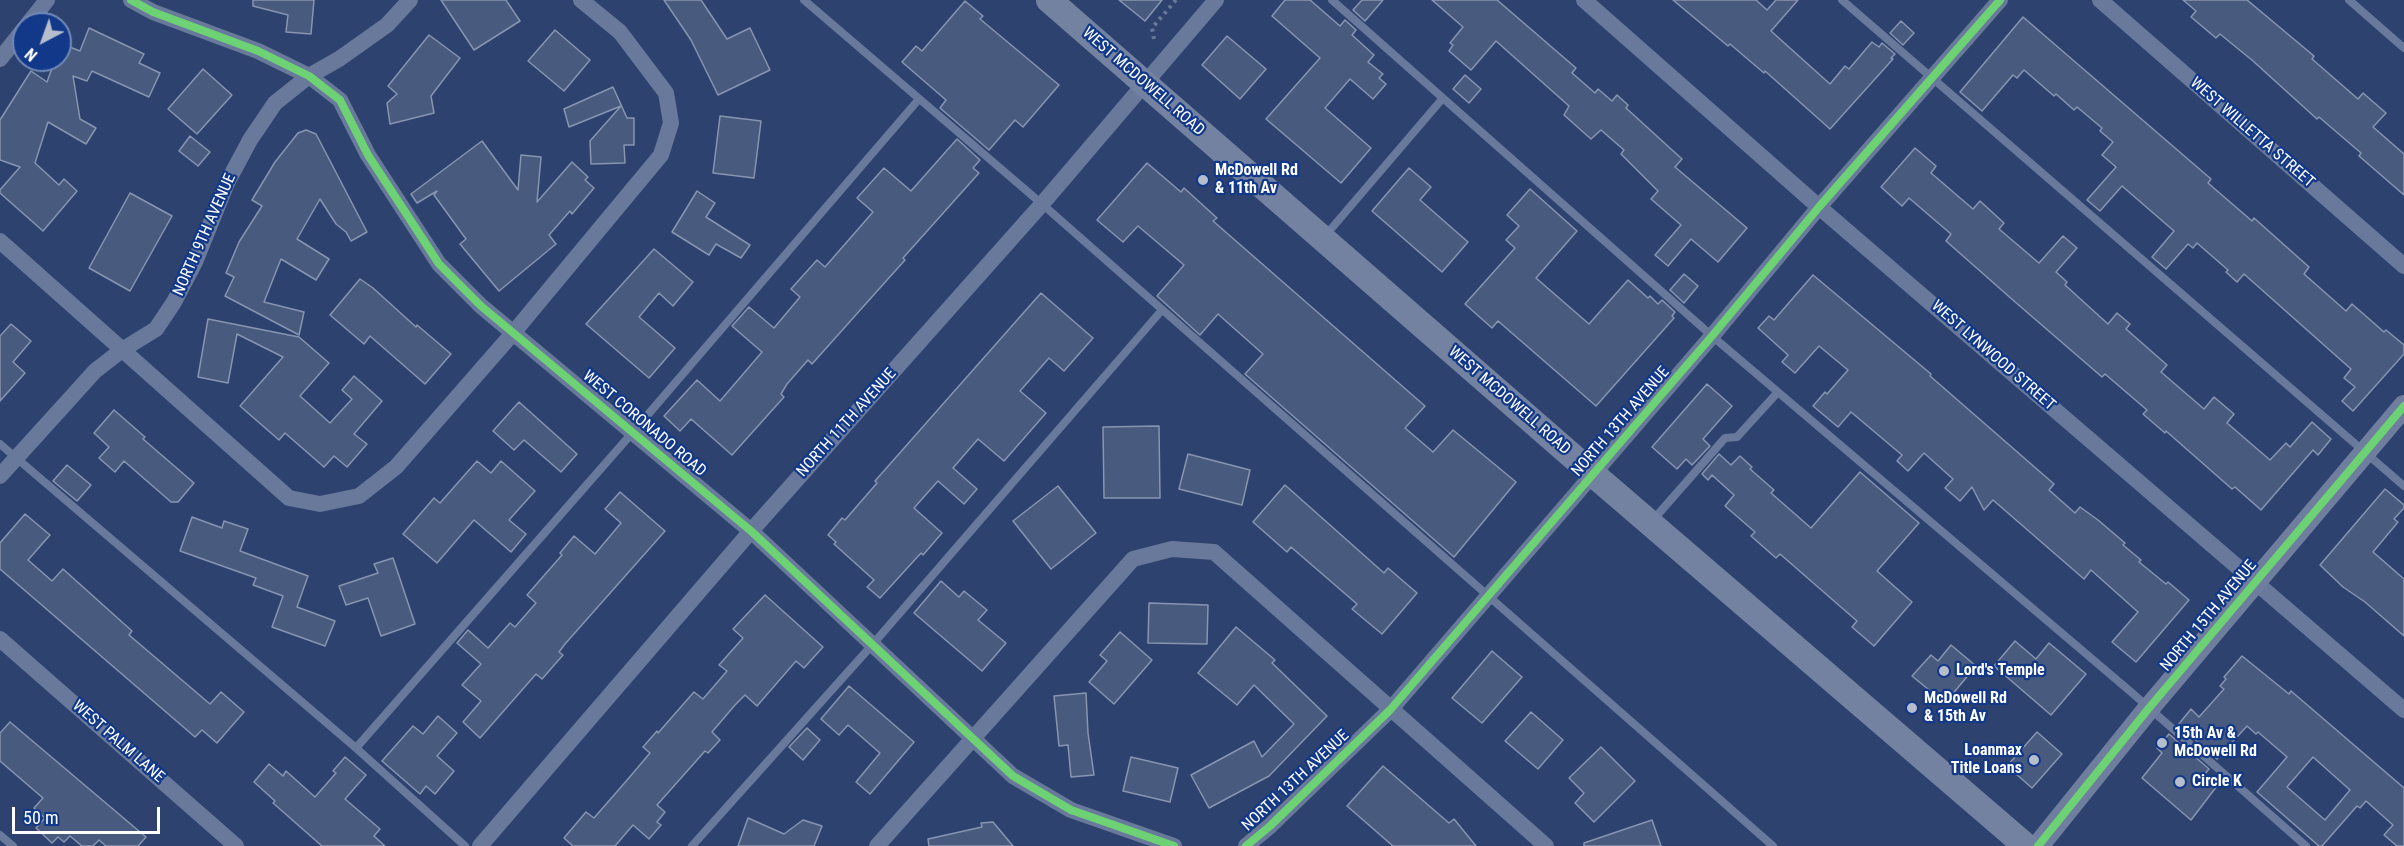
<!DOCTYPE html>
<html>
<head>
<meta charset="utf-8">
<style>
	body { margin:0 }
	#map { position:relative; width:2404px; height:846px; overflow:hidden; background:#2d426e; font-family:"Roboto Condensed",sans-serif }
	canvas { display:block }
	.north { position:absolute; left:12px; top:12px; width:60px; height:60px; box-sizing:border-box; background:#123889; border:2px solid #7188b8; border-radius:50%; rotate:221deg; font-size:16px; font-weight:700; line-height:24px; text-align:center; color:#fff }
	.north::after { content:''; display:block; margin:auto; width:21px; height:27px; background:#b6bdcc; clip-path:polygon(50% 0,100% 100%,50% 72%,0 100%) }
	.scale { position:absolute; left:12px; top:807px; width:148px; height:27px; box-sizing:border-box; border:3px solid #fff; border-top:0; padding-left:8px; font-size:18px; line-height:21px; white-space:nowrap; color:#fff; -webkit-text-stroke:4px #123889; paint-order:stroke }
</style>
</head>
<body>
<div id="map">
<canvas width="2404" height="846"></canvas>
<div class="north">N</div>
<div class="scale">50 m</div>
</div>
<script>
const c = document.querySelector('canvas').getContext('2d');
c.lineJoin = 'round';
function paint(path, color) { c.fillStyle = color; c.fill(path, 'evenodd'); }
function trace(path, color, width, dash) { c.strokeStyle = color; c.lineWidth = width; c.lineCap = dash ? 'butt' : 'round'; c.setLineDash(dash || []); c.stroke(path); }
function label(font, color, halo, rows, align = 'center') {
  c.font = font + ' "Roboto Condensed",sans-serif'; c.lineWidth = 4.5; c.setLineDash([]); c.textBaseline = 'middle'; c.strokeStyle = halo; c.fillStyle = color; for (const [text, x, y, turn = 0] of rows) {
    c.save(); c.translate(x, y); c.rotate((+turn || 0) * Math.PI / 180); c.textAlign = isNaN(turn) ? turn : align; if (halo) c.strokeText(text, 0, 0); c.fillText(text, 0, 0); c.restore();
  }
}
const building = new Path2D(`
	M253,0H314L311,34L286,32L288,15L253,6Z
	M441,0H506L520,21L474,50Z
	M664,0H701L727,39L750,28L770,70L718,95L691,40Z
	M1119,0H1162L1145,21Z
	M1285,0H1310L1340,26L1345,20L1356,30L1352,35L1374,55L1368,62L1383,74L1379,78L1386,84L1373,99L1350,79L1325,108L1371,148L1341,183L1266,119L1320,58L1272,16Z
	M1362,0H1383L1365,21L1353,10Z
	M1432,0H1497L1576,68L1572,73L1595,93L1598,89L1612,101L1617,95L1628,105L1626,108L1682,159L1675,167L1747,228L1718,262L1691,239L1668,266L1655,255L1681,225L1651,199L1658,191L1621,154L1624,150L1601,130L1591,139L1564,115L1569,106L1496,41L1471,70L1449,51L1453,45L1450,43L1463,27Z
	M1673,0H1756L1767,10L1776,0H1798L1771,31L1830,84L1845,66L1849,69L1872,42L1879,47L1882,43L1895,54L1891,58L1893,59L1830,129L1765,71L1764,73L1730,44L1728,46Z
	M2183,0H2247L2314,56L2312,59L2358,99L2363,93L2386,113L2373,127L2404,154V195L2359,156L2361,153L2319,117L2317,119L2253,61L2220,34L2216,38L2191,17L2196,11Z
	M965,1L983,16L980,19L1059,85L1023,127L1015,120L989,150L940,108L946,100L902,62L916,46L922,51Z
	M2023,17L2211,179L2208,183L2252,221L2254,218L2309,267L2304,274L2346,311L2352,304L2384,332L2386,330L2404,345V354L2353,411L2342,401L2355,387L2344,378L2351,369L2244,274L2237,282L2226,272L2228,270L2197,243L2193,248L2188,244L2166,269L2152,257L2174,231L2122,186L2100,211L2087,200L2116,167L2102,155L2113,142L2100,131L2102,128L2077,107L2074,110L2056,94L2054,96L2024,70L2017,78L2013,75L1982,111L1960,92Z
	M1901,21L1914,33L1903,45L1890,33Z
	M89,28L144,54L139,63L160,73L149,97L92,71L87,81L73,76L80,119L96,128L86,144L48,122L35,163L59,185L64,179L77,191L43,231L0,193V190L20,167L0,160V120L31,71L47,82L55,60H60L62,44L80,51Z
	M555,30L590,60L564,91L528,61Z
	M429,35L460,58L431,96L434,113L390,124L387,103L397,94L388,86Z
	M1227,36L1266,69L1240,99L1202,65Z
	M203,69L232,95L197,134L168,109Z
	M1465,75L1481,89L1469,103L1453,89Z
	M613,87L627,118H634V145H624L625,163L591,164L590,141L621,106L569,127L564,109Z
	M720,116L761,121L754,178L713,173Z
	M306,130L316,134L367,232L351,241L346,232L336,224L320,199L297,239L329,259L316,280L281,259L264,302L304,312L299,335L225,296L234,277L226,273L239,242L262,206L252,200L275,162L298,133Z
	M190,136L210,152L198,166L179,151Z
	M957,139L980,160L973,168L979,173L903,258L905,260L879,289L812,364L808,360L787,384L781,394L784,397L732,455L691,419L680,431L664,416L697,380L720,401L762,352L732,326L749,307L774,328L800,297L791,289L817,260L825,267L873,212L857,198L884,168L911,191Z
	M482,141L518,190L521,155L541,157L537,202L572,162L588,177L585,180L594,188L572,214L570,211L549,235L556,244L499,291L460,244L466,239L434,195L437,191L417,203L411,194Z
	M1915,148L1936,166L1931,173L1973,209L1980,201L2004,223L1999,229L2039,263L2063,236L2077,248L2056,272L2067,282L2065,285L2108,324L2117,313L2130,324L2126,329L2167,365L2161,372L2204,409L2214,397L2234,414L2227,423L2270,460L2286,443L2290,447L2312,422L2331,439L2318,455L2313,450L2261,510L2235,487L2232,489L2166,431L2165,433L2143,414L2147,410L2105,374L2102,377L2014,301L1946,241L1951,234L1909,198L1902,206L1881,187Z
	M1147,163L1181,192L1184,188L1217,218L1213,221L1425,406L1405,428L1433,452L1453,430L1516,482L1454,557L1245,374L1263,354L1218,314L1200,335L1157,296L1184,265L1138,226L1123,242L1097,220Z
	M1409,168L1431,187L1420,200L1468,242L1442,272L1372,211Z
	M1530,189L1577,231L1536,278L1589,324L1628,280L1648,298L1650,296L1658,304L1662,300L1675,312L1672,316L1674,318L1596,406L1498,321L1492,328L1465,304L1515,248L1506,240L1519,226L1507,215Z
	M697,191L715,203L706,217L750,245L741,258L716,244L709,255L672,232Z
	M130,193L172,216L130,291L89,268Z
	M654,249L693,282L673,306L659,293L639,317L675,348L649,378L586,324Z
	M1684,274L1698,286L1684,303L1670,290Z
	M1813,275L1931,374L1930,376L2054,484L2049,490L2075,513L2080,507L2098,520L2125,543L2123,545L2141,560L2139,562L2166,584L2168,582L2189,600L2136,662L2112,642L2138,612L2091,570L2084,579L1993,500L1984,510L1972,487L1960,501L1945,488L1953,479L1924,453L1908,471L1897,461L1902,455L1851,412L1838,427L1813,406L1825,392L1827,394L1848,370L1819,346L1795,373L1782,362L1788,355L1758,328L1769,316L1774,320Z
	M360,279L373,288L416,327L417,325L451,354L425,384L370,336L364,344L330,315Z
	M1041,293L1093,338L1064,371L1049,358L1020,391L1046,413L1004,461L978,439L953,468L977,489L964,504L938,481L914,508L942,533L923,555L921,553L880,598L867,587L874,580L834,544L836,542L828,535L842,518L845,520L877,483L875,481Z
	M208,319L299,337L329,363L300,396L330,423L352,399L342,390L354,376L382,401L354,434L367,444L347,467L334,456L324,467L285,433L279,440L240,406L283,357L237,334L228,383L198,377Z
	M11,324L31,341L13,362L25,373L0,401V336Z
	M1707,384L1732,406L1703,439L1710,446L1692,465L1686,459L1677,469L1652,447Z
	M519,402L577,454L561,472L524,440L514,450L493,431Z
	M114,410L145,437L143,439L194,483L178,502H171L124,461L115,472L99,458L109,447L94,433Z
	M1159,426L1160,498H1104L1103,427Z
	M1188,454L1250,470L1242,505L1179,489Z
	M1719,454L1731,465L1740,456L1752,467L1750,469L1774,490L1771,493L1811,528L1860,472L1919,523L1877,571L1912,602L1874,646L1852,627L1857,621L1780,554L1776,558L1751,536L1755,532L1725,506L1734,495L1712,475L1708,480L1702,474Z
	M477,461L491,473L501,461L535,491L509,520L526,534L511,552L474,520L437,563L403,534L434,498L440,503Z
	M67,465L91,485L77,501L53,481Z
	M1285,485L1384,573L1388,568L1417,593L1382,634L1352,609L1357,604L1291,547L1287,552L1253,522Z
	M1058,486L1096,533L1051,569L1013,521Z
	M2385,489L2404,505V508L2394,519L2398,522L2373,552L2404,579V636L2365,602L2343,587L2320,565Z
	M620,492L665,531L565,644L559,652L563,655L542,679L536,674L480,738L463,722L481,701L462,685L481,664L457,643L468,630L488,648L510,623L515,627L536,603L527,595L562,555L560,553L574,536L595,554L621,523L605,509Z
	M25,514L50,535L28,560L52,581L63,569L132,631L129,635L210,704L221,692L244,712L217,743L202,730L195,737L0,569V543Z
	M192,517L222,528L224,521L248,529L240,551L308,576L297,607L335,621L325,646L272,627L283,596L253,585L256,578L180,551Z
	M393,558L415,624L381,636L368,598L346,605L339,586L378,573L374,564Z
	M941,581L959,597L964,591L987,610L978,620L1006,643L982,671L914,613Z
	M765,595L823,647L804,668L796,661L757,706L745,695L735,705L712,732L720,740L708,753L705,751L657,805L665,812L657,822L661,825L649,839L633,825L615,846H573L564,838L586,812L594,818L628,779L650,753L643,747L657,731L658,733L694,692L703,699L727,671L719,665L743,638L733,629Z
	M1149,603L1208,605L1207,644L1148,643Z
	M1236,627L1275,660L1272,663L1327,716L1269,776L1209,808L1191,775L1254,741L1262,757L1294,724L1254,685L1237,705L1198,673Z
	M1120,632L1152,660L1114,704L1089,682L1107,661L1100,655Z
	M2015,641L2036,659L2049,643L2086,674L2051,715L1994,666Z
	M1951,645L1976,666L1945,703L1912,676L1931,655L1938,661Z
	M1492,651L1522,677L1482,723L1452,698Z
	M2242,656L2289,694L2291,691L2404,788V846H2397L2384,835L2393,825L2366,801L2360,808L2357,806L2322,846H2319L2257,792L2287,757L2258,732L2256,734L2247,726L2217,759L2178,725L2191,709L2199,717L2224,689L2220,686L2226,679L2224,677ZM2313,757L2350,790L2325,820L2287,787Z
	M849,686L914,742L870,794L856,782L880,753L848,725L839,735L821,719Z
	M1086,693L1088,733L1094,775L1071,777L1068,745L1059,746L1054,696Z
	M1531,712L1563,740L1538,769L1505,741Z
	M438,716L457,733L437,756L454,771L435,794L426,786L420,794L382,761L413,726L423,734Z
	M10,722L146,837L138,846H106L99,840L93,846H82L70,836L64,842L58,837L52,843L36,828L45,818L34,808L43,798L0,761V733Z
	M807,728L820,740L803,760L789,747Z
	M2037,732L2062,754L2032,788L2007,766Z
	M2169,734L2209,769L2204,775L2217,786L2191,820L2142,778L2162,753L2157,748Z
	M1601,747L1635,781L1594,822L1575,803L1584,793L1569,778Z
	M345,757L366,775L345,799L380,829L374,836L385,846H322L273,803L275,801L254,782L269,764L283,776L286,771L315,797L336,773L333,771Z
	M1131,757L1178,768L1170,802L1123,791Z
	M1383,766L1449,823L1454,819L1476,846H1393L1347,806Z
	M748,818L784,834L803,820L822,826L814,846H738Z
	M1652,820L1661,846H1584V843Z
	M993,822L1013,846H929L928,839L982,827L981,823Z`);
paint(building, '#485a7d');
trace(building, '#8895b1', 1.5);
trace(new Path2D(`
	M1154,39L1152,28L1176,0`), '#69799b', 4, [3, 4.5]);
trace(new Path2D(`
	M804,0L1042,204L1773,846
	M1332,0L1712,336L2131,692L2306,846
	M1842,0L2404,486
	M2349,0L2404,48
	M1325,236L1443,98
	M0,444L356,748L465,846
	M1653,520L1725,438L1737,437L1778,392
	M356,748L633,432L919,99
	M0,835L13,846
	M692,846L873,644L1162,310`), '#69799b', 8);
trace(new Path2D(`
	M131,0L153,12L258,51L309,76L340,100L368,155L439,264L481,306L751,531L1013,776L1071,810L1174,846
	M1584,0L1819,207L2404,710
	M2100,0L2404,266
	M28,24L47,0
	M0,59L24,29
	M0,241L289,498L320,504L359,496L396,467L514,332L661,155L671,123L666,93L620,32L581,0
	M0,476L95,371L122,350L156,329L174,302L195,262L227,183L250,140L275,103L309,76L339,59L387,25L410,0
	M0,639L236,846
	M480,846L751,531L1042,204L1216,0
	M877,846L1133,559L1172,549L1214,552L1546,846
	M1246,846L1270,826L1390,710L1712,336L1819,207L2000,0`), '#69799b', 16);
trace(new Path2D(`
	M2038,846L2149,708L2404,406`), '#6f7e9f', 22);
trace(new Path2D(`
	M1049,0L1594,475L2026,846`), '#7382a1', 26);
trace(new Path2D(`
	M131,0L153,12L258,51L309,76L340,100L368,155L439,264L481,306L751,531L1013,776L1071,810L1174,846
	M1246,846L1270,826L1390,710L1712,336L1819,207L2000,0
	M2038,846L2149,708L2404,406`), '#6cd273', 8);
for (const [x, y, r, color] of [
	[1203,180,6,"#b6bdcc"],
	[1944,671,6,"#b6bdcc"],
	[1912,708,6,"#b6bdcc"],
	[2162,743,6,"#b6bdcc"],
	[2034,760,6,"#b6bdcc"],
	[2180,782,6,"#b6bdcc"]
]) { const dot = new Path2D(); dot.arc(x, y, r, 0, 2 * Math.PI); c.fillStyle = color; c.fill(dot); trace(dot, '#123889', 2); }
label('16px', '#fff', '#123889', [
	["WEST MCDOWELL ROAD",1143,82,41],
	["WEST WILLETTA STREET",2252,133,41],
	["NORTH 9TH AVENUE",205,235,-66],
	["WEST LYNWOOD STREET",1993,356,41],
	["WEST MCDOWELL ROAD",1509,401,41],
	["NORTH 13TH AVENUE",1621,422,-49],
	["NORTH 11TH AVENUE",847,423,-48],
	["WEST CORONADO ROAD",644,424,40],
	["NORTH 15TH AVENUE",2209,616,-50],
	["WEST PALM LANE",118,742,41],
	["NORTH 13TH AVENUE",1296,781,-43]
]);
label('bold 16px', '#fff', '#123889', [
	["McDowell Rd",1215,171],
	["& 11th Av",1215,189],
	["Lord's Temple",1956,671],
	["McDowell Rd",1924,699],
	["& 15th Av",1924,717],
	["15th Av &",2174,734],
	["McDowell Rd",2174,752],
	["Loanmax",2022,751,"right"],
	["Title Loans",2022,769,"right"],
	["Circle K",2192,782]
], 'left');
</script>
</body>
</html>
